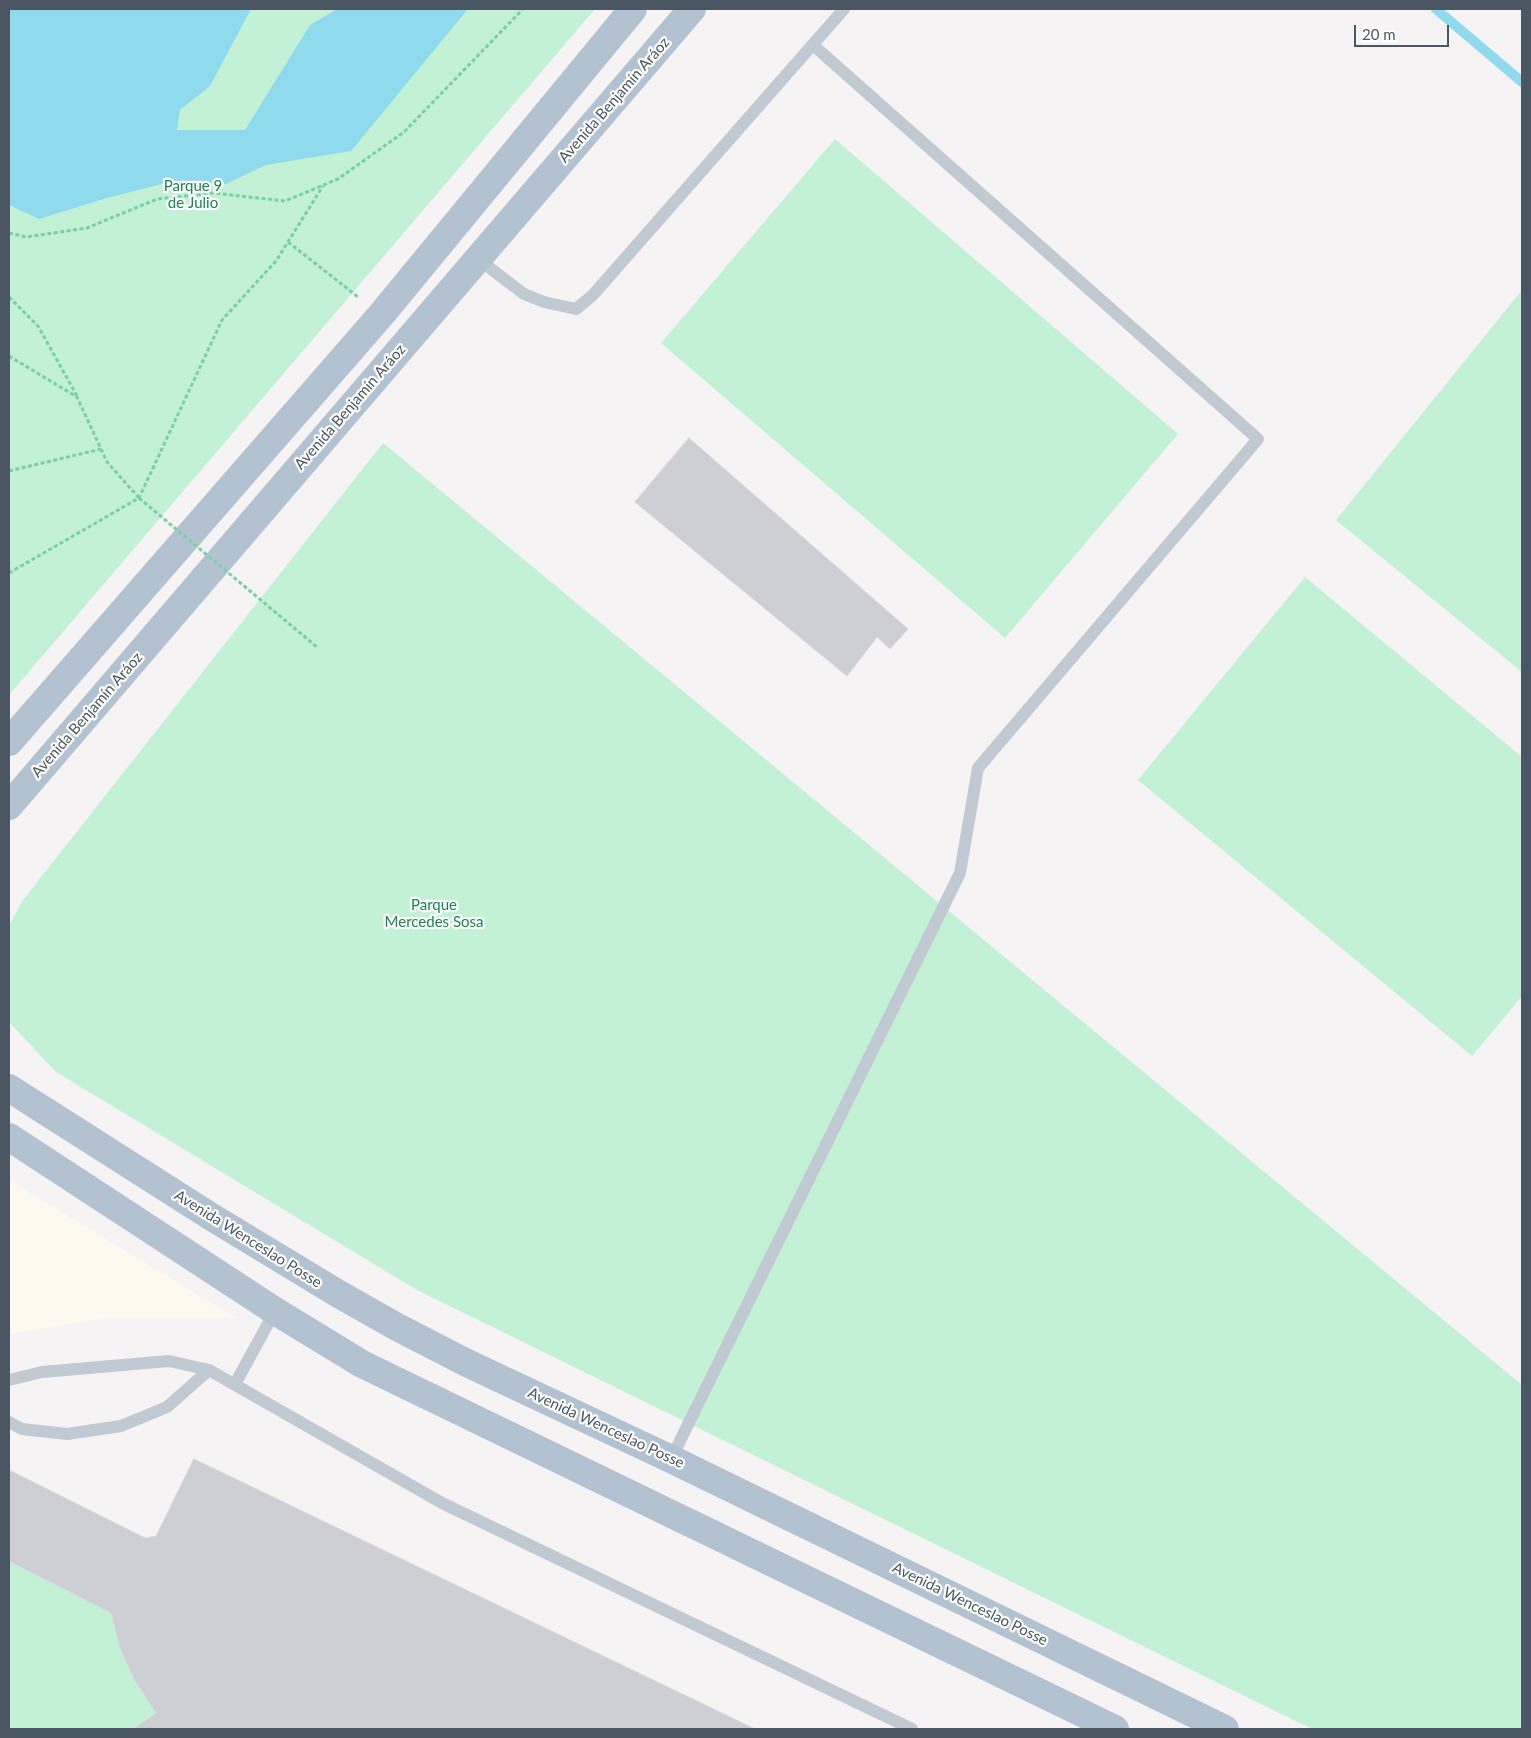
<!DOCTYPE html>
<html>
<head>
<meta charset="utf-8">
<style>
	body { margin:0 }
	#map { position:relative; width:1531px; height:1738px; overflow:hidden; background:#f5f3f3; font-family:Lato,sans-serif }
	canvas { display:block }
	.frame { position:absolute; inset:0; border:10px solid #4a5661; pointer-events:none }
	.scale { position:absolute; left:1354px; top:25px; width:95px; height:22px; box-sizing:border-box; border:2px solid #4a5661; border-top:0; padding-left:6px; font-size:15px; line-height:18px; white-space:nowrap; color:#4a5661; -webkit-text-stroke:4px #fff; paint-order:stroke }
</style>
</head>
<body>
<div id="map">
<canvas width="1531" height="1738"></canvas>
<div class="frame"></div>
<div class="scale">20 m</div>
</div>
<script>
const c = document.querySelector('canvas').getContext('2d');
c.lineJoin = 'round';
function paint(path, color) { c.fillStyle = color; c.fill(path, 'evenodd'); }
function trace(path, color, width, dash) { c.strokeStyle = color; c.lineWidth = width; c.lineCap = dash ? 'butt' : 'round'; c.setLineDash(dash || []); c.stroke(path); }
function label(font, color, halo, rows, align = 'center') {
  c.font = font + ' Lato,sans-serif'; c.lineWidth = 4.5; c.setLineDash([]); c.textBaseline = 'middle'; c.strokeStyle = halo; c.fillStyle = color; for (const [text, x, y, turn = 0] of rows) {
    c.save(); c.translate(x, y); c.rotate((+turn || 0) * Math.PI / 180); c.textAlign = isNaN(turn) ? turn : align; if (halo) c.strokeText(text, 0, 0); c.fillText(text, 0, 0); c.restore();
  }
}
paint(new Path2D(`
	M9,1180L236,1318H107L9,1334Z`), '#fdf9ef');
paint(new Path2D(`
	M9,9H595L9,695Z
	M835,139L1178,434L1005,638L661,343Z
	M1522,290V672L1336,520Z
	M383,443L1522,1385V1729H1312L417,1290L56,1072L9,1022V926L23,900Z
	M1305,577L1522,757V996L1472,1056L1138,780Z
	M9,1561L111,1613L120,1648L135,1681L156,1713L134,1729H9Z`), '#c3f1d5');
paint(new Path2D(`
	M9,9H251L210,86L180,110L177,130H245L310,25L337,9H468L351,151L266,165L226,184L173,181L107,198L39,219L9,205Z`), '#90daee');
trace(new Path2D(`
	M1436,9L1522,82`), '#90daee', 10);
const building = new Path2D(`
	M689,438L908,629L890,649L877,637L847,676L635,502Z
	M194,1459L755,1729H134L156,1713L135,1681L120,1648L111,1613L9,1561V1470L145,1538L156,1536Z`);
paint(building, '#cdcfd5');
trace(building, '#d7d9de', 1);
trace(new Path2D(`
	M9,233L26,237L87,228L157,199L213,193L285,201L338,179L404,132L523,9
	M288,242L358,297
	M9,297L38,326L77,396
	M9,356L77,397L107,462L139,498
	M9,471L101,449
	M9,573L139,498L222,320L276,261L323,186`), '#7ad0a6', 3, [4, 2.5]);
trace(new Path2D(`
	M478,259L524,294L544,302L576,309L592,296L844,9
	M9,1380L42,1372L169,1361L209,1370L442,1503L912,1729
	M235,1384L275,1311
	M9,1422L22,1429L67,1434L121,1426L167,1407L209,1370
	M671,1459L960,873L978,768L1258,439L813,45`), '#c1cad2', 12);
trace(new Path2D(`
	M9,742L381,315L633,9
	M9,806L692,9
	M9,1088L210,1216L337,1293L397,1327L467,1363L671,1459L1225,1729
	M9,1137L275,1311L362,1364L1115,1729`), '#b3c2d1', 28);
trace(new Path2D(`
	M139,498L318,648`), '#7ad0a6', 3, [4, 2.5]);
label('15px', '#4a5661', '#fff', [
	["Avenida Benjamín Aráoz",614,100,-49],
	["Avenida Benjamín Aráoz",350,407,-49],
	["Avenida Benjamín Aráoz",87,715,-49],
	["Avenida Wenceslao Posse",248,1239,32],
	["Avenida Wenceslao Posse",606,1428,25],
	["Avenida Wenceslao Posse",970,1604,26]
]);
label('15px', '#17864f', '#fff', [
	["Parque 9",193,186],
	["de Julio",193,203],
	["Parque",434,905],
	["Mercedes Sosa",434,922]
]);
</script>
</body>
</html>
